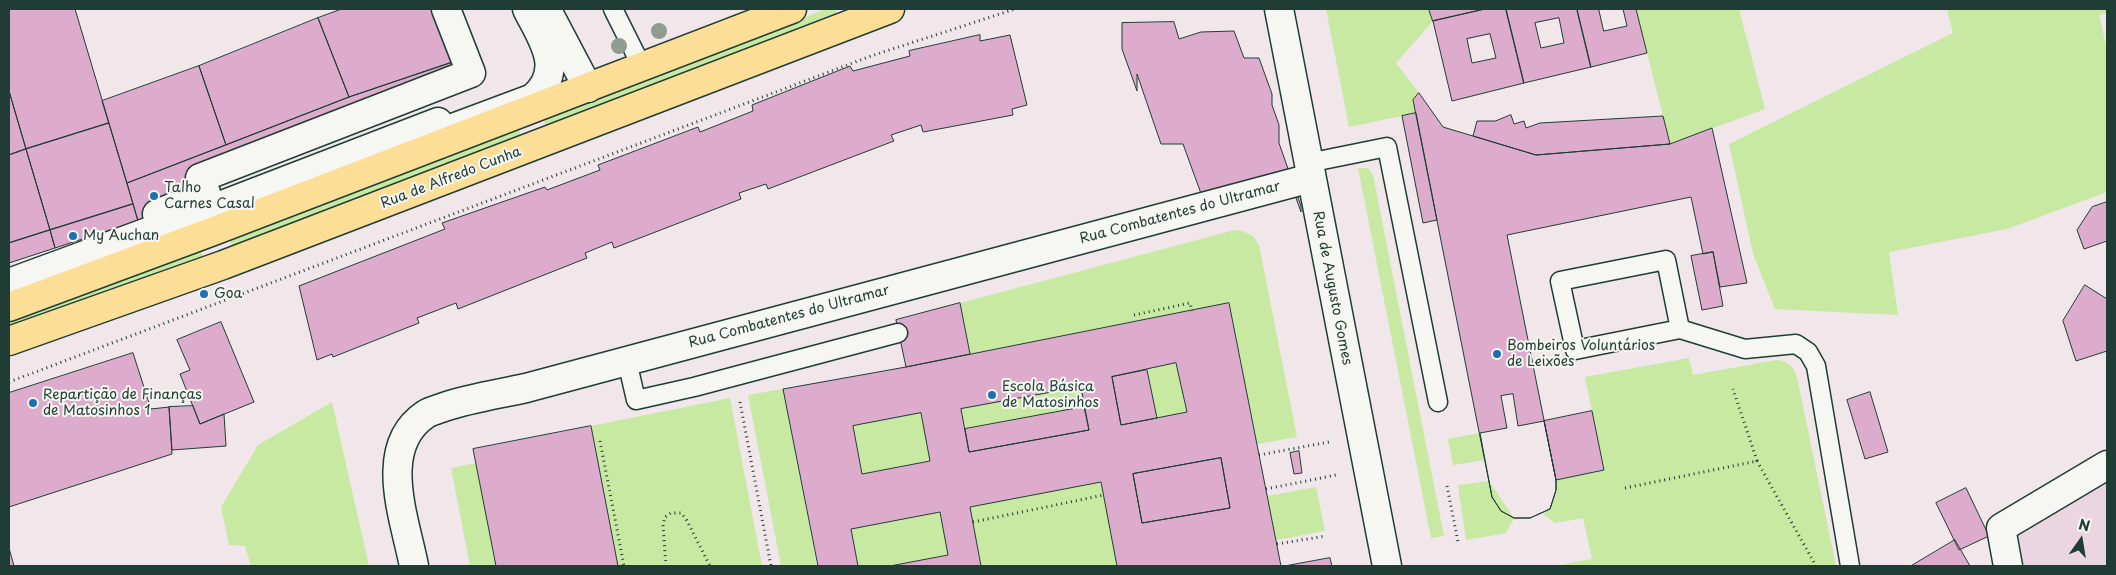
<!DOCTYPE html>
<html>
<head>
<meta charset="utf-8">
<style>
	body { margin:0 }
	#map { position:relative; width:2116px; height:575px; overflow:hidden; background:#f1e7ea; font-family:"Playpen Sans",sans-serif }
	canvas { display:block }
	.frame { position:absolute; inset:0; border:10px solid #1f3d34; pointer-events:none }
	.north { position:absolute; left:2056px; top:515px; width:50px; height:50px; -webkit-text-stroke:4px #f6f6f2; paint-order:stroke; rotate:13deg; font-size:14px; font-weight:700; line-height:20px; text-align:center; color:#1f3d34 }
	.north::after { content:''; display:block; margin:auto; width:18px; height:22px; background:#1f3d34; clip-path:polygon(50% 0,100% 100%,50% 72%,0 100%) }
</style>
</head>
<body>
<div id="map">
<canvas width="2116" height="575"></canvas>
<div class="frame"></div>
<div class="north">N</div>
</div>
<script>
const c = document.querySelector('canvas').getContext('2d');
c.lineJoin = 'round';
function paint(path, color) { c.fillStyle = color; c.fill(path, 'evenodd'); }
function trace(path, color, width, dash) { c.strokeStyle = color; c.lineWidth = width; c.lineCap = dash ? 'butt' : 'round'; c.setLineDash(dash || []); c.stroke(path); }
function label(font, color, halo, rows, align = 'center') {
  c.font = font + ' "Playpen Sans",sans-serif'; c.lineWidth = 4; c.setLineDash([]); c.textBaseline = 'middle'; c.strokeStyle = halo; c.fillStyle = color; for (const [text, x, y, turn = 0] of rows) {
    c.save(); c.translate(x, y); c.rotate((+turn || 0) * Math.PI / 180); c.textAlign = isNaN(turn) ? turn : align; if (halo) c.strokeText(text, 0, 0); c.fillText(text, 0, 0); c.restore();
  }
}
paint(new Path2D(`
	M2107,476V566H2024L2017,529Z`), '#ebd5e1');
paint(new Path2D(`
	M826,9H835L837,13L546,126L543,119Z
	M1326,9H1429L1433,21L1396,63L1419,93L1413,100L1416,113L1349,127Z
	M1636,9H1739L1765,109L1670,144Z
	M1947,9H2107V13L2099,15L2107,49V192L2007,229L1889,252L1898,315L1775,309L1753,254L1729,144L1953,33Z
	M518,127L521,136L233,248L229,239Z
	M1358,168H1368L1373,175L1444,536L1431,538Z
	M1240,230L1253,236L1259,245L1297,437L1257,444L1229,304L970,354L960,303L1231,231Z
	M201,251L205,260L9,331V320Z
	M1689,358L1693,375L1776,360C1789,361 1793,366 1797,377L1836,566H1555L1592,559L1583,518L1555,523L1543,514C1555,505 1556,494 1556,480L1604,470L1585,377Z
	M1176,363L1187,412L1157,418L1147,370Z
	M1081,387L1084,407L965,429L961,409Z
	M783,389L817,566H781L748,395Z
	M730,398L762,566H618L591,426Z
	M332,402L369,566H251L245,546L229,545L221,507L258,445Z
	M921,413L930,461L862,474L853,426Z
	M1480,433L1485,460L1453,465L1448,439Z
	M476,463L496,566H470L451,468Z
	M1489,481L1514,518L1506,533L1466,540L1458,485Z
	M1101,482L1117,566H981L970,507Z
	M1316,487L1325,531L1276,540L1267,496Z
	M940,512L948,555L890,566H858L851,529Z`), '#c7e9a1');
const building = new Path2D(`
	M9,9H75L109,123L26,149L9,91Z
	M342,9H446L465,58L349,97L318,18Z
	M1429,9H1485L1433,21Z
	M1485,9H1506L1524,83L1452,101L1433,21Z
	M1506,9H1577L1591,67L1524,83Z
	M1577,9H1636L1647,53L1591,67Z
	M1599,9H1623L1627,26L1604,31Z
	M318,18L349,97L226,145L199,66Z
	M1559,18L1564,43L1541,48L1535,23Z
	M1174,22L1179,39L1201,32L1234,31L1244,58H1259L1272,94V105L1279,125V143L1301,206V212L1292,187L1203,199L1183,144H1161L1137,74V91L1122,49V23Z
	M1490,34L1496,58L1472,63L1467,39Z
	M980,35V41L1010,35L1027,105L1012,109L1013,115L923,132L921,125L891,135L894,141L768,189L766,184L739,193L741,199L614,248L612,242L585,253L587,258L458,309L456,303L417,318L419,323L333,357L332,354L317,360L299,286L445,229L442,223L545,187L547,190L600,170L598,165L698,127L700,132L753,111L752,105L850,66L853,71L910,56L909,51Z
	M465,58L471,73L200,178L206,193L138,221L127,183L349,97Z
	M199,66L226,145L127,183L102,101Z
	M9,91L26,149L9,155Z
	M1419,93L1443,127L1536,155L1670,144L1712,128L1747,283L1720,287L1713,252L1703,254L1691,197L1507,235L1556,480V490L1550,509L1530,518H1514L1501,511L1492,497L1413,100Z
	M1416,113L1437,220L1423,223L1402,116Z
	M1511,115L1514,124L1524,121L1526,128L1540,123L1663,116L1670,144L1536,155L1473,136L1477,121H1495Z
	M109,123L133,204L50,230L26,149Z
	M26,149L50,230L9,243V155Z
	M2107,202V241L2084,249L2077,230L2092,207Z
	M133,204L138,221L55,248L50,230Z
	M50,230L55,248L9,263V243Z
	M1713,252L1723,306L1702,310L1691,256Z
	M2085,285L2107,299V351L2076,361L2063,321Z
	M960,303L970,354L906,367L896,320Z
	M1229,303L1281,566H1117L1101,482L970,507L981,566H890L948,555L940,512L851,529L858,566H818L783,389L906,367ZM1176,363L1187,412L1121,425L1112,377ZM1081,387L1089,430L969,452L961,409ZM921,413L930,461L862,474L853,426ZM1221,458L1230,508L1142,523L1133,474Z
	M221,322L254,402L200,424L180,374L190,370L177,340Z
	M133,353L151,409L169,407L172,454L9,507V393Z
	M1147,370L1157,418L1121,425L1112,377Z
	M1870,392L1888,452L1865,459L1847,400Z
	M1513,394L1518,426L1544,421L1556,480V490L1550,509L1530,518H1514L1501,511L1492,497L1480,433L1507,428L1501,396Z
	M193,406L200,424L224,414L226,446L172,450L169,407Z
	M1084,407L1089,430L969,452L965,429Z
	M1592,411L1604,470L1556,480L1544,421Z
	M591,426L618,566H496L473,449Z
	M1299,451L1302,473L1294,474L1290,453Z
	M1221,458L1230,508L1142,523L1133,474Z
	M1966,488L1989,536L1959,550L1936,503Z
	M1955,540L1970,566H1911Z
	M9,548L14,566H9Z
	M1330,558L1332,566H1285Z`);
paint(building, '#ddaccc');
trace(building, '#1f3d34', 1);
const lane = new Path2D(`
	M613,9L642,67
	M1308,163L1387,147L1438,402
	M1680,329L1666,260L1560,281L1575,350L1680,329L1745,349L1796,344L1808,352L1816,366L1850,566
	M627,361L636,400L694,387L898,333`);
const street = new Path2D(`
	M549,14L588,88
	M157,214L206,193L200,178L471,73L446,9
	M9,283L186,218L189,225L220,213L217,207L438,122L442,132L533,98C566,70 542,39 527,9
	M414,566C405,519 376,447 426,414C431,411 439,409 444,407C471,398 499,394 526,388L1311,178
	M2008,566L2001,528L2107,465`);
const secondary = new Path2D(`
	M1279,9L1387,566`);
const primary = new Path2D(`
	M9,307L211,232L792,9
	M9,341L223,265L890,9`);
trace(lane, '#1f3d34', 21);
trace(street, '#1f3d34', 31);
trace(secondary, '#1f3d34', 31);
trace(primary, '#1f3d34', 31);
trace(new Path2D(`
	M1134,315L1190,303L1192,311
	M9,382L871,56L1015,9
	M740,402L771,566
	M600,441L624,566
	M1259,455L1329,442
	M1757,461L1816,566
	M1447,486L1458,542
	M1625,488L1757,461L1733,389
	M1266,489L1336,475
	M973,522L1104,495
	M1277,544L1326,536
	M666,566L663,525L665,517L671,513H681L686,519L710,566`), '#1f3d34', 3, [1, 4]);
trace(lane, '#f6f6f2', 18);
trace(street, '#f6f6f2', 28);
trace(secondary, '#f6f6f2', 28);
trace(primary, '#fcde96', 28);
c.fillStyle = '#909c92';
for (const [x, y] of [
	[659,31],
	[619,46]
]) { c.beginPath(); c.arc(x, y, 8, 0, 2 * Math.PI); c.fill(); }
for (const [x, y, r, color] of [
	[154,196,5,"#1f6fb2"],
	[73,236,5,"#1f6fb2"],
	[204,294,5,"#1f6fb2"],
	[1497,354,5,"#1f6fb2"],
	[992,395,5,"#1f6fb2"],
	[33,403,5,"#1f6fb2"]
]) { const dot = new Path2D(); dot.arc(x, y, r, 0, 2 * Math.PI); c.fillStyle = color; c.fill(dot); trace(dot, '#f6f6f2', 2); }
label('14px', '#1f3d34', '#f6f6f2', [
	["Rua de Alfredo Cunha",451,178,-21],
	["Rua Combatentes do Ultramar",1180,213,-15],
	["Rua de Augusto Gomes",1332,288,79],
	["Rua Combatentes do Ultramar",789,317,-15]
]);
label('14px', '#1f3d34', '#f6f6f2', [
	["Talho",164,188],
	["Carnes Casal",164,204],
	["My Auchan",83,236],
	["Goa",214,294],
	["Bombeiros Voluntários",1507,346],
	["de Leixões",1507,362],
	["Escola Básica",1002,387],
	["de Matosinhos",1002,403],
	["Repartição de Finanças",43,395],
	["de Matosinhos 1",43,411]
], 'left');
</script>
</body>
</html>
